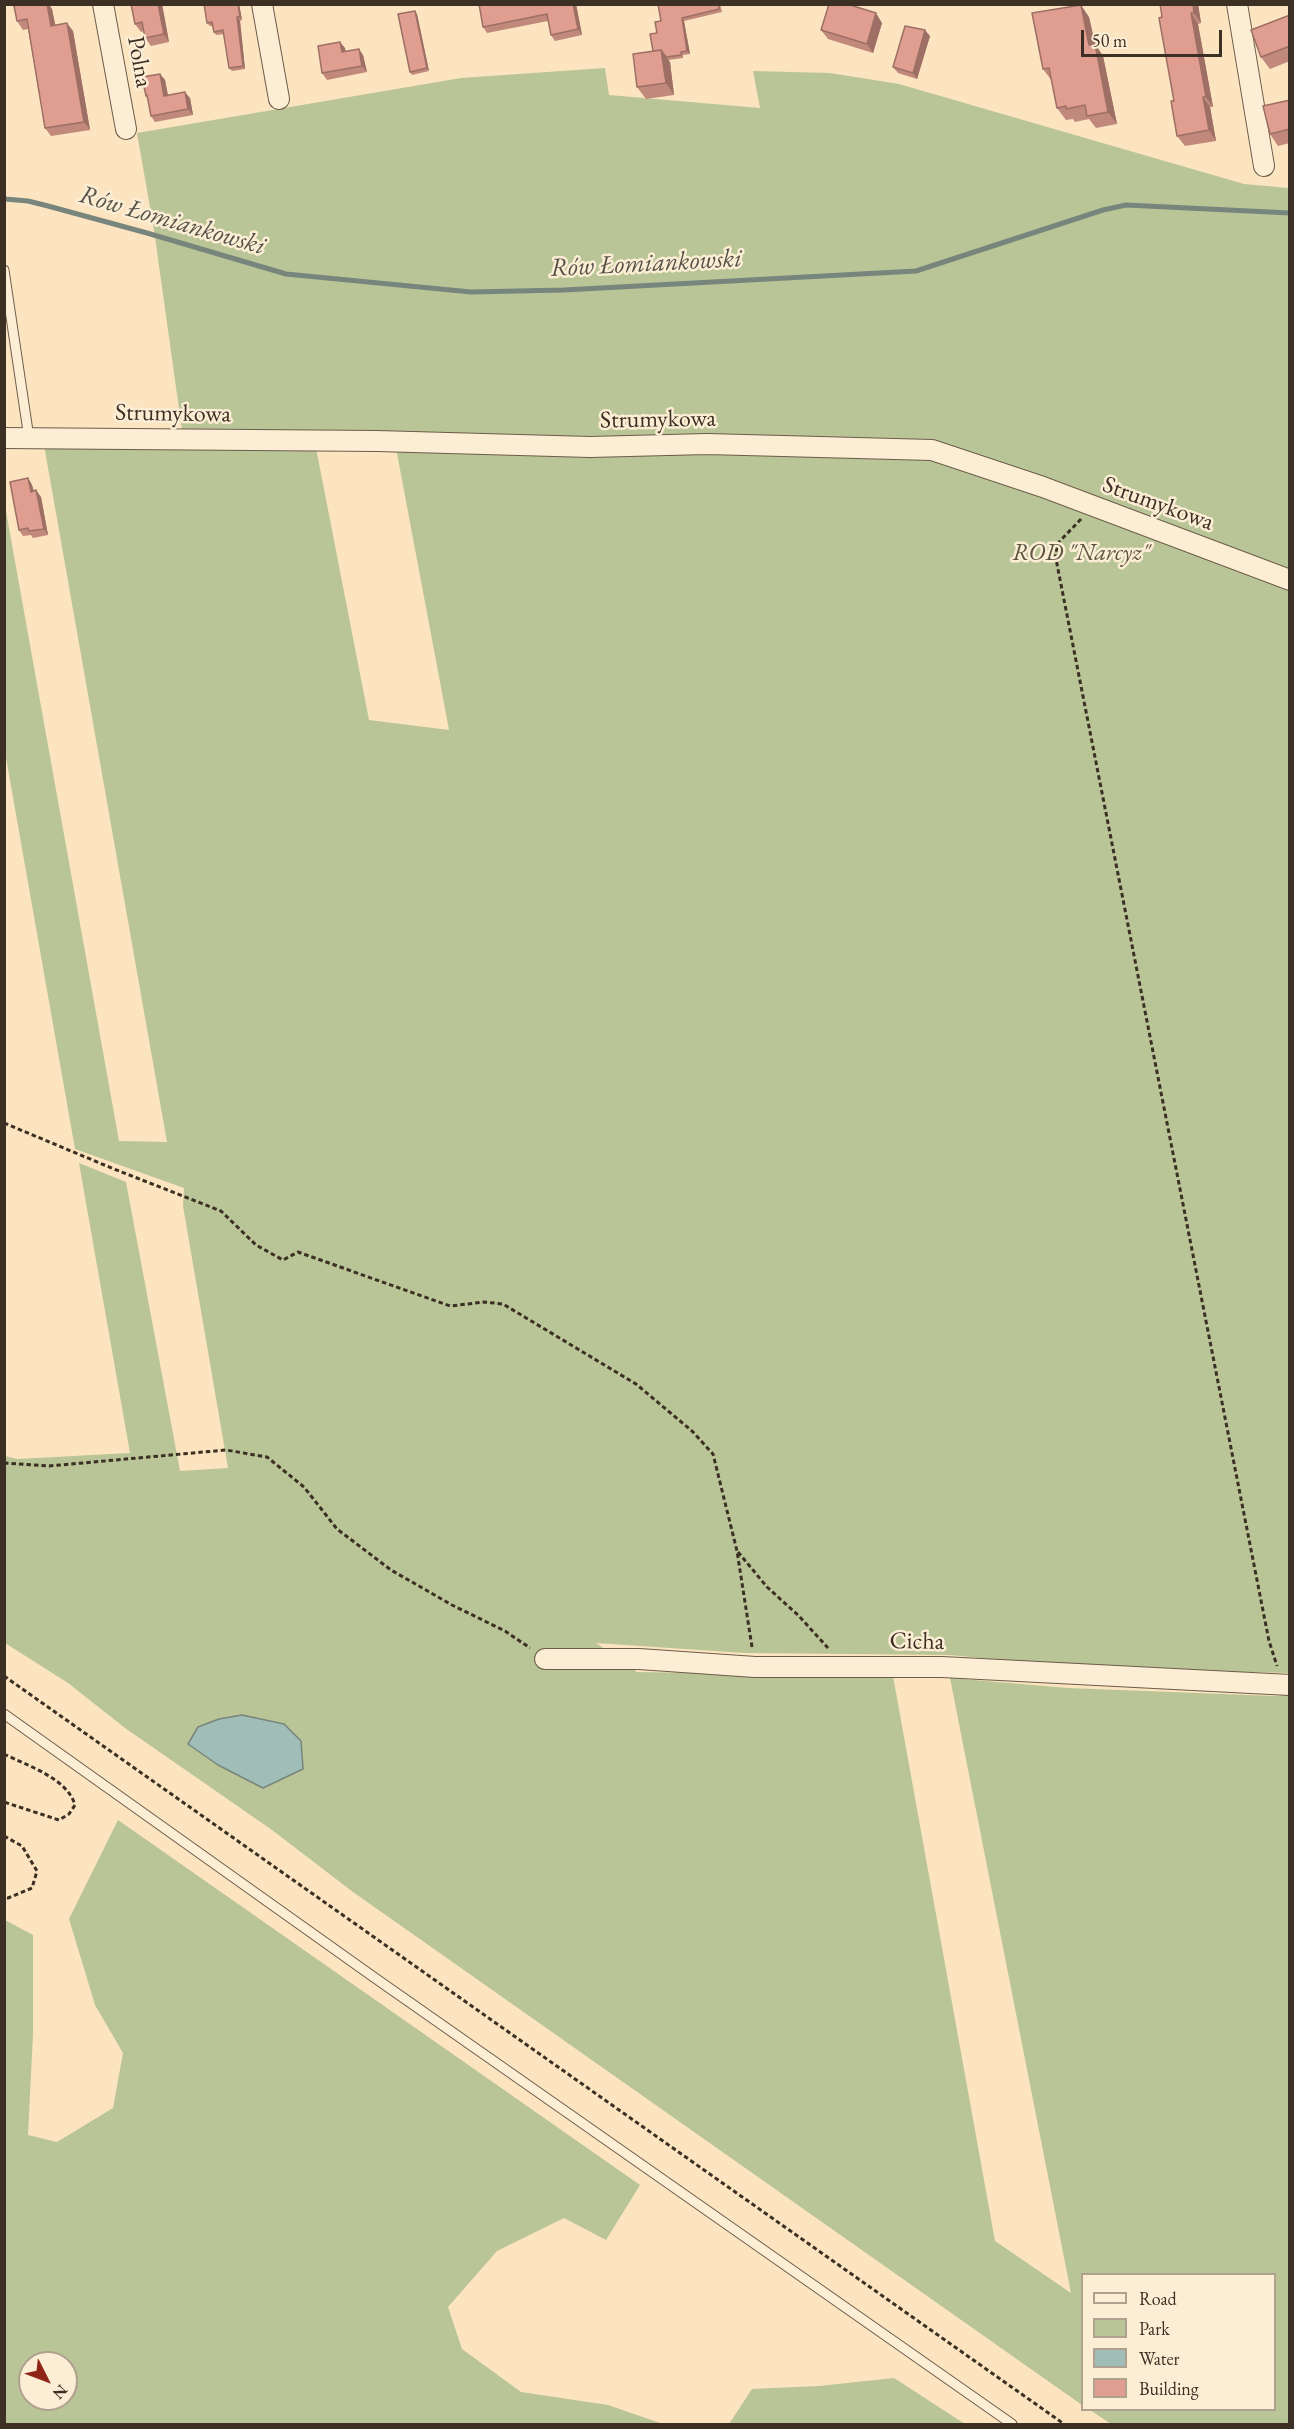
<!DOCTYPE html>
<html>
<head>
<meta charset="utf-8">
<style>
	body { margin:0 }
	#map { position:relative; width:1294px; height:2429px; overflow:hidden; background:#fbe4bf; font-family:"EB Garamond",serif }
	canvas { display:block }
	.frame { position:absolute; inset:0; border:6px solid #3c2f23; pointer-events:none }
	.legend { position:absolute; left:1081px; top:2273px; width:195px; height:138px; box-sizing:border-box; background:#fcedd5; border:2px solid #afa18e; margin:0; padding:8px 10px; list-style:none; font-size:18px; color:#3c2f23 }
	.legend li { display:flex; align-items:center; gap:12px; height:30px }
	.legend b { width:30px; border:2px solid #afa18e }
	.north { position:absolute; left:18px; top:2351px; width:60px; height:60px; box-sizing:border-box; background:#fcedd5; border:2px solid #afa18e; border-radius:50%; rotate:132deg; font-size:16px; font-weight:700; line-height:24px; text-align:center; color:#3c2f23 }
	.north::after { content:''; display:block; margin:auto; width:21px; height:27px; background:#8f2418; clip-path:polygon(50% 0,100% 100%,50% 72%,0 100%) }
	.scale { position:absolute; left:1081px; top:30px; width:141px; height:27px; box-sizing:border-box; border:3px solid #3c2f23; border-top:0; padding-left:8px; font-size:18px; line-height:21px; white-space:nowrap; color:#3c2f23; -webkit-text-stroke:4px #fcedd5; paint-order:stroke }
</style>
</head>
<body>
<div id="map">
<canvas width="1294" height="2429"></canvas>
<div class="frame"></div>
<ul class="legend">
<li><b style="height:8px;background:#fcedd5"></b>Road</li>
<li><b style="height:16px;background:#b9c596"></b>Park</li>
<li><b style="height:16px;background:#a0beb7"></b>Water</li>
<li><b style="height:16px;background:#e09e90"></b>Building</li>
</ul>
<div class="north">N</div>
<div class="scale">50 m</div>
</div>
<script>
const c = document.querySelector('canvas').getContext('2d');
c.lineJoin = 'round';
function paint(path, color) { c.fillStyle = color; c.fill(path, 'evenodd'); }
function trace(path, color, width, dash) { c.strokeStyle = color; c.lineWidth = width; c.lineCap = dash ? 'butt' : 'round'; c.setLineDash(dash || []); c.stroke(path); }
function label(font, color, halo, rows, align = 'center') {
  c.font = font + ' "EB Garamond",serif'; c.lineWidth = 5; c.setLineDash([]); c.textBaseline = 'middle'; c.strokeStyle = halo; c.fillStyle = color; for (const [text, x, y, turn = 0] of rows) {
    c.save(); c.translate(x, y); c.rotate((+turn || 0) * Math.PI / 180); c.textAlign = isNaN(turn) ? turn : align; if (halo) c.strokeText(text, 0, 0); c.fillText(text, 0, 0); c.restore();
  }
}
paint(new Path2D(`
	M605,68L609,95L760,108L753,71L830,73L899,84L1244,184L1289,188V573L934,443L182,430L154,230L137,133L461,78Z
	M44,445L316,448L369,720L449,730L396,448L932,455L1289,584V1673L1100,1669L949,1655L744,1653L596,1643L637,1672L893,1676L995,2241L1071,2293L950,1678L1068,1688L1275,1696L1289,1695V2424H1111L1090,2410H1274V2274H1082V2405L353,1892L272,1830L125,1728L68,1683L5,1643V1456L17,1459L130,1453L79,1163L126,1182L180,1471L228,1468L183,1206L184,1188L75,1149L5,752L4,500L119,1141L167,1142Z
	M118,1820L640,2185L606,2240L564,2218L497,2251L448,2307L462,2349L521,2392L608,2405L663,2424H5V1920L33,1935V2034L28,2135L57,2142L113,2108L123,2053L95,2005L69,1919ZM30,2363H66V2399H30Z
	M894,2378L965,2424H729L752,2389L819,2386Z`), '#b9c596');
const water = new Path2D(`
	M242,1715L284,1724L301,1741L303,1769L263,1788L218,1765L188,1744L198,1727L219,1719Z`);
paint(water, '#a0beb7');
trace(water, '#78857c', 1.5);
trace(new Path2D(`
	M5,199L28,201L48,206L147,233L286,274L471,292L564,290L916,271L1103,210L1126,205L1290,213`), '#78857c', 5);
const service = new Path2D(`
	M4,270L29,438
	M4,1714L375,1978L1012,2424`);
const minor = new Path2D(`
	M103,4L126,129
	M262,4L279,99
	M1237,4L1264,166
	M4,438L377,441L590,447L707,444L932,450L1043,487L1290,580
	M545,1659H639L755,1667H942L1290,1685`);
trace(service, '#6c5c4a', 11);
trace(minor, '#6c5c4a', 22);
trace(new Path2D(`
	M1081,519L1059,542L1055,554L1269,1641L1277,1666
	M4,1123L114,1169L221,1211L256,1245L283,1260L298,1252L450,1306L484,1302L503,1304L636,1384L692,1431L713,1454L737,1551L752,1647
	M4,1463L49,1466L226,1450L267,1457L304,1487L337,1529L391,1570L452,1605L505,1631L530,1648
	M738,1552L767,1587L798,1615L828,1648
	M4,1676L1064,2424
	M4,1754C28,1766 67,1778 75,1805L69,1814L59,1820L4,1802
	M4,1836L22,1846L37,1871L32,1888L8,1898L4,1897`), '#3c2f23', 3, [4.5, 3]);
trace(service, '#fcedd5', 9);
trace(minor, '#fcedd5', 20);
paint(new Path2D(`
	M162,4L169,42L151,46L145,38L144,31L141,32L135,24Z
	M204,4H239L242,20L240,21L245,69L232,71L229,68L224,34L216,35L214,32L212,26H210L207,23Z
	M479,4H576L582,35L555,41L551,35L548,21L487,33L483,27Z
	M720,4L722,12L684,21L690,54L683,55V58L668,60L670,62L674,95L646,99L637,87L653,51L661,21Z
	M1160,4H1198L1201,23L1198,24L1213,107H1210L1216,141L1185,146L1177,136L1174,101Z
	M52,9L55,25L73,31L90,130L51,136L45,128L28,29L23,30L17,21Z
	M417,14L429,71L412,75L410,72Z
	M1290,15V61L1270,69L1261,57Z
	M1089,17L1095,44L1103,56L1117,124L1096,128L1089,119L1075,122L1073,119L1066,120L1057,108L1052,81L1043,69Z
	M882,23L873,53L828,39L821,30Z
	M930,36L917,79L898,73L893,67Z
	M345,48V51L363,55L367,72L327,80L322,73Z
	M160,74L165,80L168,95L190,98L193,115L155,122L151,116L148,99L146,96Z
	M1290,100V143L1278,146L1270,134Z
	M28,478L32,485L34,491L41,497L48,535L33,538L31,535L23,536L19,530Z`), '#c1887c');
paint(new Path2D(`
	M47,4H49L52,9L57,34L51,26Z
	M158,4H162L169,42L164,34Z
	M238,4H239L242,20L240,17Z
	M573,4H576L582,35L578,29Z
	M1193,4H1198L1201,23L1194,13Z
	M1081,5L1089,17L1095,44L1103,56L1117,124L1108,112L1089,45Z
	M415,11L417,14L429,71L427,68Z
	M876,13L882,23L873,53L867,44Z
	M1191,13L1198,24L1213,107L1206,97Z
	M237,17L240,21L245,69L243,66Z
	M682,18L684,21L690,54L687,51Z
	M67,23L73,31L90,130L84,122Z
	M925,30L930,36L917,79L913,73Z
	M340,42L345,48L347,58L342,52Z
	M359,49L363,55L367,72L362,66Z
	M661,50L670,62L674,95L666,83Z
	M160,74L165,80L169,102L164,96Z
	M185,92L190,98L193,115L188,109Z
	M1203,97L1210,107L1216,141L1209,130Z
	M28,478L32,485L35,498L31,492Z
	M36,490L41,497L48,535L44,529Z`), '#9d6f65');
const building = new Path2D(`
	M24,4H47L51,26L67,23L84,122L45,128L27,19L17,21L14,6Z
	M131,4H158L164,34L145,38L142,22L135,24Z
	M204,4H238L240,17H237L243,66L229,68L223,30L214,32L212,22L207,23Z
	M479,4H573L578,29L551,35L547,14L483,27Z
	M658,4H719V9L682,18L687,51L681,52V55L666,57L661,50L653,51L650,34L657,33L655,22L661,21Z
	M829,4H847L876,13L867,44L821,30Z
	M1160,4H1193L1194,13H1191L1206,97H1203L1209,130L1177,136L1171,101H1174L1159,18L1162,17Z
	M1081,5L1089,45L1095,44L1108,112L1087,116L1085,105L1066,109V106L1057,108L1049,68L1043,69L1032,13Z
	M415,11L427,68L410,72L398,14Z
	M1290,15V46L1261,57L1251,30Z
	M905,26L925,30L913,73L893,67Z
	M340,42L342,52L359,49L362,66L322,73L318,46Z
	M661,50L666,83L637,87L633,54Z
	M160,74L164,96L185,92L188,109L151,116L147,95L146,96L142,77Z
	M1290,100V129L1270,134L1263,106Z
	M28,478L31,492L36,490L44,529L29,531L28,528L19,530L10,482Z`);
paint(building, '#e09e90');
trace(building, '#9d6f65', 1.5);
label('24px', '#3c2f23', '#fcedd5', [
	["Polna",139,62,80],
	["Strumykowa",173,414,1],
	["Strumykowa",658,420,-1],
	["Strumykowa",1158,504,20],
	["Cicha",917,1642,1]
]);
label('italic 24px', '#5b5440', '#fcedd5', [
	["ROD \"Narcyz\"",1081,553]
]);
label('italic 26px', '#555348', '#fcedd5', [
	["Rów Łomiankowski",172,221,16],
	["Rów Łomiankowski",646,264,-3]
]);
</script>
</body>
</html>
